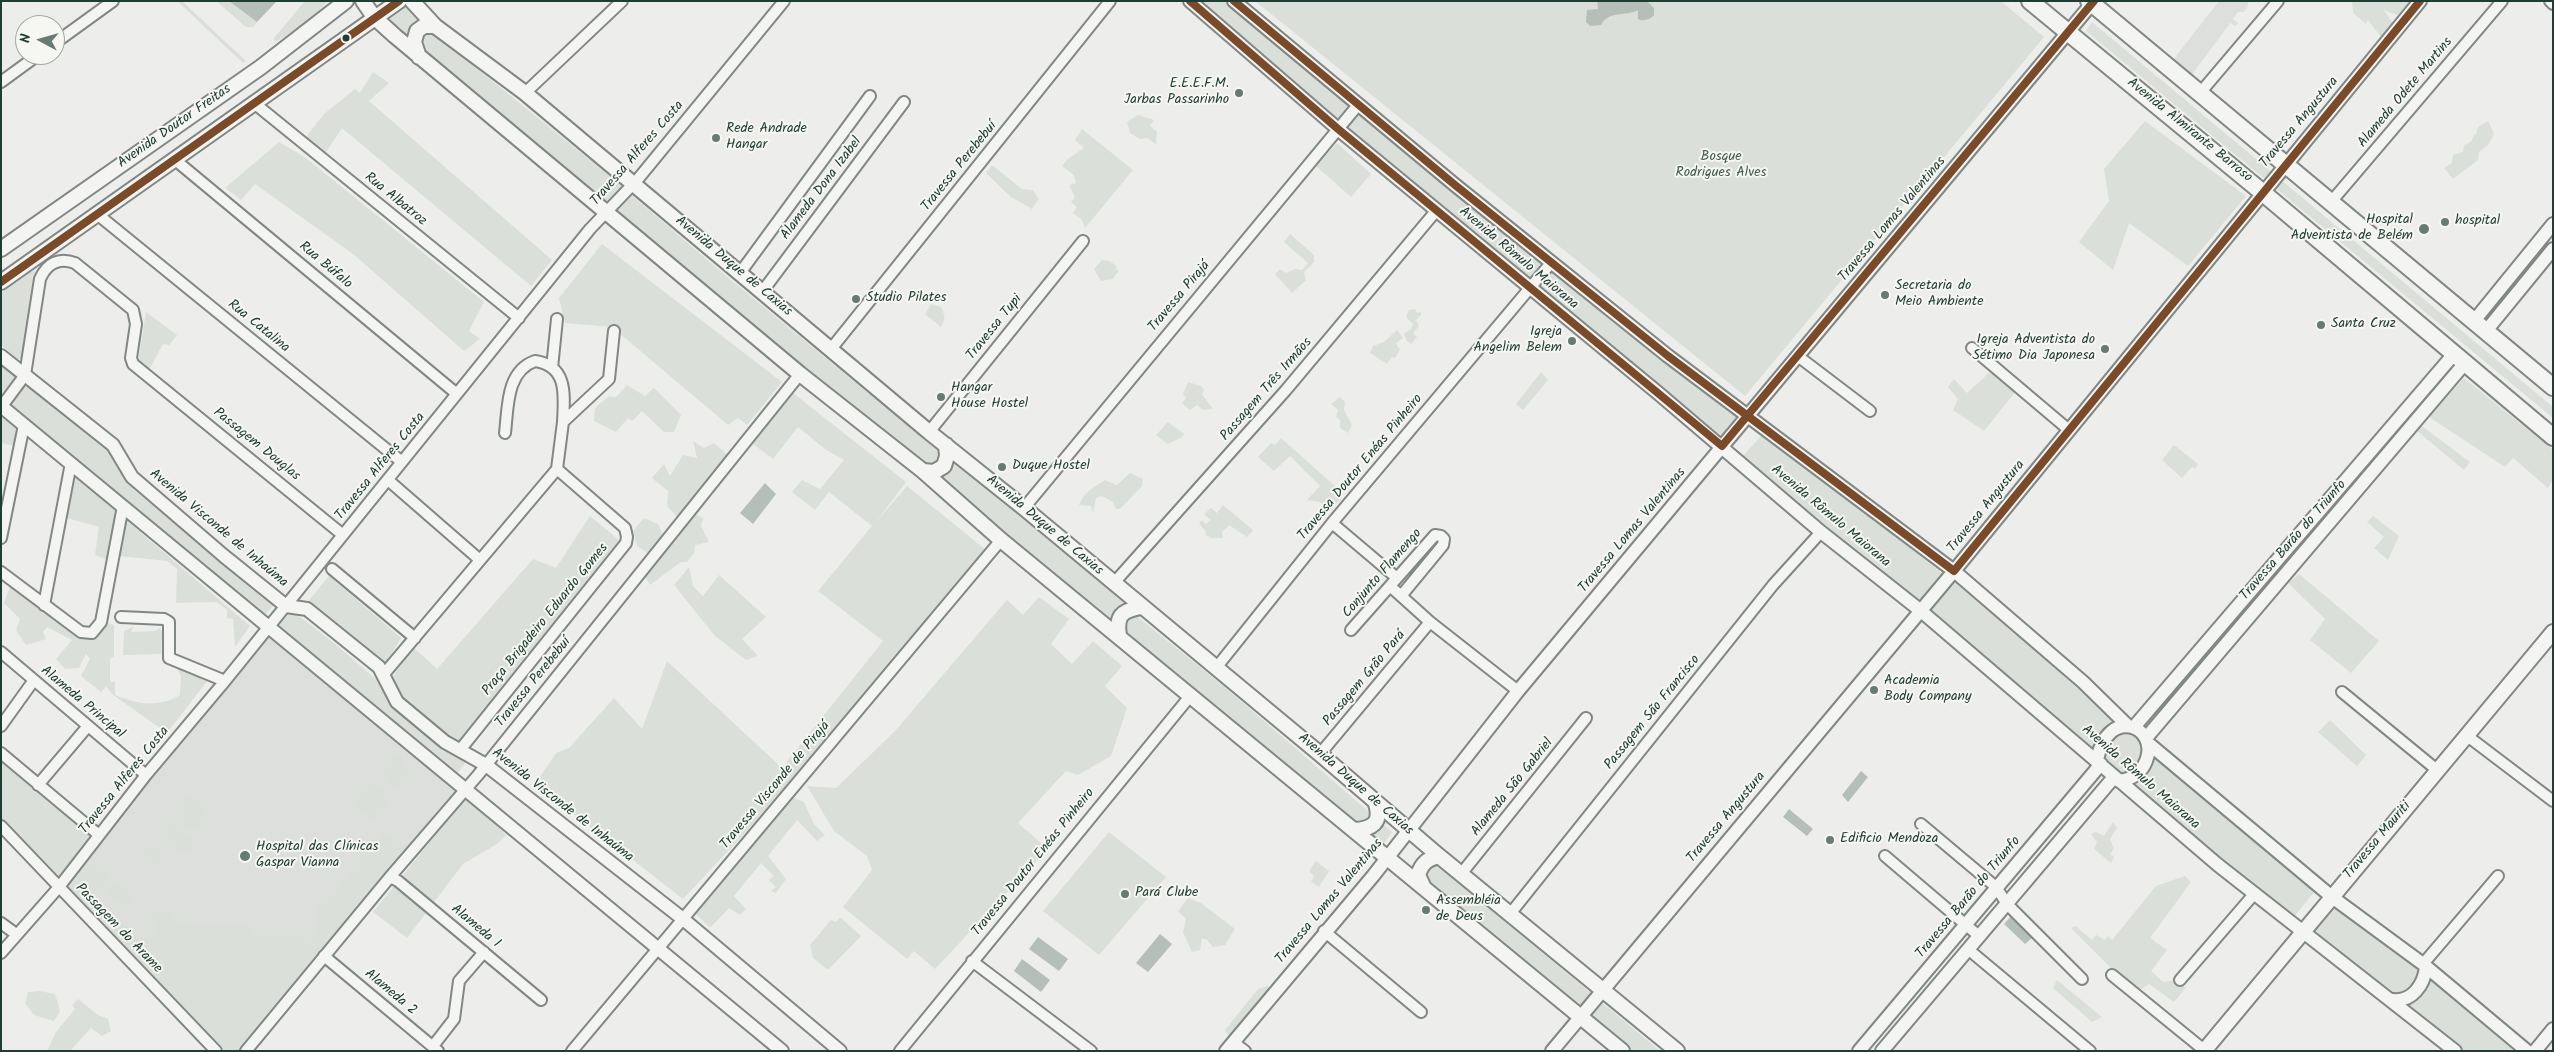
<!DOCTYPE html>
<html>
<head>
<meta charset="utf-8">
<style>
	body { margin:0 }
	#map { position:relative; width:2554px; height:1052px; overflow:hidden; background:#edeeeb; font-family:Kalam,sans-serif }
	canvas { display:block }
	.frame { position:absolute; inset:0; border:2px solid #1f3d34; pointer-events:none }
	.north { position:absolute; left:15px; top:15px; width:50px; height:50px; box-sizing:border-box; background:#f6f6f2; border:1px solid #a0aca6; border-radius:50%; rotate:276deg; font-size:14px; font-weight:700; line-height:20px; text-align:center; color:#1f3d34 }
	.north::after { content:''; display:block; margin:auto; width:18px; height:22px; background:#677b74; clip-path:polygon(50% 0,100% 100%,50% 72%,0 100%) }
</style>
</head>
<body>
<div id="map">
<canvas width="2554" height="1052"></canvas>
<div class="frame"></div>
<div class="north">N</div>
</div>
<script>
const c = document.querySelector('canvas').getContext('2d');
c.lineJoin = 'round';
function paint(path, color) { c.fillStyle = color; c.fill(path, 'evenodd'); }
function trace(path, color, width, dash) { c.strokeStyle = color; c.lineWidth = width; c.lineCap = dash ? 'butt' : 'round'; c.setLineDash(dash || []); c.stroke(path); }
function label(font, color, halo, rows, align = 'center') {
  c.font = font + ' Kalam,sans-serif'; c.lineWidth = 4; c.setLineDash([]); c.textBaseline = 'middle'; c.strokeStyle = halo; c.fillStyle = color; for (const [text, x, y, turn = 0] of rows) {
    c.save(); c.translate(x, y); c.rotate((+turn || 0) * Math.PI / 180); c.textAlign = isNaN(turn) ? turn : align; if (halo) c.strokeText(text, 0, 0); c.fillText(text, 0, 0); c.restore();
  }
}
paint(new Path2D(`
	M2219,1H2252H2248V6L2244,12H2238L2233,19L2238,23L2236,26L2230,23L2191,76L2173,60Z
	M268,628L466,789L246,1051L59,887Z`), '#dcdfdb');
paint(new Path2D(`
	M177,1H182L246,61L243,63Z
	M216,1H229L257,22L254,27H246Z
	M305,1H328L306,24L275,42L274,38Z
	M404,1L430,23L412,41L378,18Z
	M1195,1H1227L1426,171L1740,416L1720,437H1716Z
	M1255,1H2001L2044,37L1745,396Z
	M2352,1H2411L2412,3L2397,15L2384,10L2394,25L2381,37L2368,20L2366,24L2353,13Z
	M2092,22L2553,407V418L2086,31Z
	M428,29L601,169L731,280L942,454V460L935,466H925L782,353L422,54L418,41L422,32Z
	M373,72L389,83L369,101L552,260L531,286L342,128L325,154L305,138L324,114L355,89L360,93Z
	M1138,115L1154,120L1150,126L1157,132L1156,144L1147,138L1140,139L1130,133L1127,122Z
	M2145,121L2246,196L2188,266L2129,223L2113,270L2079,242L2109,201L2104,169Z
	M2488,121L2494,134L2488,145L2479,152L2478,160L2453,179L2444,168L2452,163L2453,155L2463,152L2464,145L2471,142L2474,135L2476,134L2478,127Z
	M1082,129L1133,170L1085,228L1082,220L1073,213L1077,207L1071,202L1075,197L1069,185L1076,183L1074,175L1062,166L1068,159L1084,148L1075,140Z
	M279,142L306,158L484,302L469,331L480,339L464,351L353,254L255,184L241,200L225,188Z
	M1337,143L1371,174L1351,197L1316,166Z
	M992,165L1022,189L1033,190L1039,199L1032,209L1011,197L986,173Z
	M1290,234L1314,255V262L1304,272L1306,280L1292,293L1275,274L1280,269L1286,273L1295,269L1302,270L1308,263L1284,242Z
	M602,244L782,382L747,425L738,418L728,425L612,327L565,323L559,298Z
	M1102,260L1110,261L1117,267L1115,270H1119L1113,279L1101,281L1094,269Z
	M35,271L38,276L23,359H18L1,345V293L29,272Z
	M931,304L941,307C945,316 946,318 941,327L925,314Z
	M1415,309L1417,313L1421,312V315L1416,320L1419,326L1413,333L1417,337L1411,344L1407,341L1404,334L1411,329L1413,324L1406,317L1409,310Z
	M146,312L177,335L169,345L163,344L149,370L138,361Z
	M1397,330L1403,338L1396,343L1400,350L1395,358L1392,357L1387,364L1370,353L1373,346L1384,342Z
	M1,364L18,378L1,400Z
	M1991,371L2016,391L1984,431L1953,410L1958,399L1948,387L1954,379L1967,393Z
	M1541,372L1548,380L1523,410L1516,404Z
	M2464,378L2553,450V480L2548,488L2513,458L2505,467L2429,417Z
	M26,381L111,453L134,490L274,605L262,618L9,406Z
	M1188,382L1201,386L1204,390L1202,394L1213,409L1203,410L1197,405L1190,410L1182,403L1186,398L1183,394Z
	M627,385L645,396L654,388L681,415L674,432H664L642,411L632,421L628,418L616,432L594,421L595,408L609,396L616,397Z
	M793,393L906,482L876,522L907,486L986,550L792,783L683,899L535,784L556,753L569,748L614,698L642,729L667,661L782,768L883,641L818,591L872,526L829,492L815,510L792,492L802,480L820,489L844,460L825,449L798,427L773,459L753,444Z
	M1340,397L1345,402L1344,410L1352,425L1348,433L1340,428V420L1336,417L1338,410L1331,404Z
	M1,412L19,426L14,446L1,443Z
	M1168,422L1184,434L1182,437L1168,444L1156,435Z
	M2422,426L2470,462L2464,470L2417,431Z
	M1763,434L1943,574L1921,603L1742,457Z
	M1281,438L1336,487L1342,498L1329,511L1320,502L1307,500L1320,486L1290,456L1274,471L1258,457L1271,443L1275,445Z
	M693,441L704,448L714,443L730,457L679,519L667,506L668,491L652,478L664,464L670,476L683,455L697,458Z
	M2174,445L2198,464L2195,469L2192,467L2182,478L2162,460Z
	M951,454L1130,605L1113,625L935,475Z
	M1130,473L1143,479L1142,486L1120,509H1116L1113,502L1102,496L1096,498L1093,514L1091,506L1079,505C1084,492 1094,487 1105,480L1117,485Z
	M75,477L117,510L110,561L95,555L99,527L67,518Z
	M1223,505L1253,530L1247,537L1229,525L1222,532L1223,538H1211L1206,535V532L1199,523L1202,520L1206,524L1211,520L1204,514L1211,508L1217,513Z
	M696,514L703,518L701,526L709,542L695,545L694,553L687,562H681L650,585L644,575Z
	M590,516L619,540L456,744L402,700L392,678L413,647L437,669L533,559L556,568Z
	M2373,516L2399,536L2388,560L2374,548L2384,537L2367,522Z
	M644,518L658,524L664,537L651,555L637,546L633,531Z
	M126,520L250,626L235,647L233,619L227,618V610L217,602L176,603L177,569L167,561L120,556Z
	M689,567L693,586L703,596L719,575L766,617L742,639L758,656L746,660L715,636L674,585Z
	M2299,574L2379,641L2351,673L2310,640L2325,619L2288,583Z
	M329,576L401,638L385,665L306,604Z
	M1954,577L2117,724L2096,751L1929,611Z
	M11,584L80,635L89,638L97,633L105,622L114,625V656L110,659V682H115V695C136,704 159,708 180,695L181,676L176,667L208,680L167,733L112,694L106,686L101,692L81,676L90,659L86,654L79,668L65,669L56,659L72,640L47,627L43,632L46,639L26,645L16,630L20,619L4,603Z
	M1039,597L1069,619L1051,644L1072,664L1093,641L1122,666L1105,686L1127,708L1111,756L1078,775L1066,771L1018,823L1048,849L935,969L914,951L907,959L843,907L872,870L867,856L834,831L807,786L836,788L895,731L1007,600L1023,615Z
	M292,611C355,656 409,710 465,763L457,774L276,628Z
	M1134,614L1226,688L1392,832L1383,845L1281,763L1124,631L1121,627L1127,615Z
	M133,627L131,632L155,631L160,628L162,632L161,654L123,655L124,631Z
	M2330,720L2366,755L2357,766L2318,732Z
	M2103 752a20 20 0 1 1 40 0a20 20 0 1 1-40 0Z
	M1,753L99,835L59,887L1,826Z
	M396,755L411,773L397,788L389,782L382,768Z
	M2156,755L2315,891L2294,917L2133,787L2132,783Z
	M372,782L391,799L375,821L359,808L355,801Z
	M468,795L506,835L497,844L463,864L407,938L373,912Z
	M186,796L198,801L204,811L197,830L185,825Z
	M792,797L804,802L814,824L825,835L817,841L797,820L768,856L786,879L776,893L771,891L776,887L769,880L774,876L761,863L734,896L746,909L740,915L729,908L710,928L694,912Z
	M166,822L194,840L190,850L183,854L160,832Z
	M2113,822L2117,828L2110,839L2114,849L2110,854L2114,857L2111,863L2094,849L2097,842L2091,834L2096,832L2104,836Z
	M1109,832L1166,877L1099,955L1043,911Z
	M384,833L406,850L242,1051H219L67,892L90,864L110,878L92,896L147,943L160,930L155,923L152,914L171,913L172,922L250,926L251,937L316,938L317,904H325Z
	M154,840L168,854L160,863L152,864L141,854Z
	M1316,861L1329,871L1319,887L1311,882L1314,876L1309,871Z
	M1432,863L1453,878L1660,1051H1630L1423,876Z
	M2185,876L2191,882L2150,938L2167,950L2151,971L2163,982L2177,980L2186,988L2174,1002L2149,984L2138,991L2111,968L2071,928L2076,926L2092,940L2096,935L2105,940L2108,936L2112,940L2156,886Z
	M117,884L132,895L127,908L108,893Z
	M1188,898L1201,903L1235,929L1225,945L1213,947L1207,940L1202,938L1200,950L1192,952L1183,932L1186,919L1178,911Z
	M2336,905L2420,970C2418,986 2410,990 2396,997L2313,931Z
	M840,917L861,936L828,970L813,958L810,945L831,920L836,922Z
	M2429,977L2514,1051H2463L2405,1006L2420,993Z
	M2057,980L2102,1017L2092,1022L2053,988Z
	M1268,986L1270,989L1234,1037H1229L1225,1030L1258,989Z
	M40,991L55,994L60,1011L54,1021L34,1015L25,1003L28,992Z
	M78,999L98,1015L108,1019L111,1031L102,1036L91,1028L70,1051H47L56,1032L75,1009L72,1005Z`), '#dadfda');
paint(new Path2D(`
	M229,1H277L257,22Z
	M1597,1H1647L1654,8V15C1651,19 1643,22 1638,19V10C1625,17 1609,10 1601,25L1590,26L1586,22L1587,10L1598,9Z
	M765,483L776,494L753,524L740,513Z
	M1861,771L1868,777L1848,802L1842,795Z
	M1789,809L1813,829L1807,836L1783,817Z
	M2012,915L2029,931L2032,938L2025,944L2004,924Z
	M1160,934L1172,944L1148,972L1136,963Z
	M1038,937L1068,959L1059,971L1029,949Z
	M1022,959L1050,980L1041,992L1014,971Z`), '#b6beb9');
const minor = new Path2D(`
	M2550,1L2553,4
	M55,43L113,1
	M1,82L38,55
	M525,93L622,1
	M2200,93L2278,1
	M254,103L519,318
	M174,159L457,394
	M2331,202L2502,1
	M97,214L402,462
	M740,273L870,96
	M762,292L904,102
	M1972,348L2069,430
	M831,349L1110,1
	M1799,357L1870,411
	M552,368L557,319
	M2,406L25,375L40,279C47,263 59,257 75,263L133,310L136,324L131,358L133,364L343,535
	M929,432L1083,241
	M505,433C508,408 506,371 535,361C569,366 564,397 563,422
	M557,469L563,422L609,379L614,331
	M388,480L480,560
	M1024,508L1358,105
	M1332,523L1397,578
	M1,538L24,425
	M332,569L415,638
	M1,572L81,632L92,633L101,622L123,506
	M1113,584L1286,390L1436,211
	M1390,586L1430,622L1518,691
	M44,605L71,463
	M121,617L164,619L169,622V658L225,681
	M1351,630L1435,535L1441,536L1444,539L1443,545L1401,596
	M1,652L146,775
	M1216,668L1332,523L1551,263
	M384,674L557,469L625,528L627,537L626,543L460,750
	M2342,692L2437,770
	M1,726L34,680
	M2466,735L2553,801
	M1,753L99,835
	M1320,754L1430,622
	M38,785L88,726
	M1921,824L1996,887L2007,904L2082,979
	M1,826L216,1051
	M1885,856L1979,936
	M1461,874L1586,718
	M390,877L398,881L541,1000
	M1510,914L1773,585L1821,532
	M1,923L16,934
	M1324,931L1421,1012
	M1969,950L2090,1051
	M1,953L59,887L146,775L225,681L590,229L638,179L784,1
	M324,956L438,1051
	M972,961L1091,1051
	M2423,964L2498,876
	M2112,975L2204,1050
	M2180,980L2255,893
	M1233,1042L1245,1051
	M433,1046L454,1019L459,981L484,952
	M246,1051L390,877L478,775L800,374
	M572,1051L1001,540
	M900,1051L1191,695`);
const tertiary = new Path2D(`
	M1190,1L1338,129L1658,393L1821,532L1921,611L2218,865L2455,1051
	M1234,1L1455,185L1668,356L1954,571L2083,682L2128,726
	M2474,321L2553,224
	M2486,331L2553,249
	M1,356L113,445L132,477L224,556L286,606L307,609L379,667L397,702L445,742L486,765L683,919L840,1051
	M1,406L782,1051
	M2134,727L2454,354
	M2146,738L2465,363
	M2148,743L2332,897L2423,964L2527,1051
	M2097,760C2108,704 2160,727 2146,761C2141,774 2132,779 2119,781
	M2393,1000C2412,1002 2424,985 2426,967
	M1226,1051L1373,876L1518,691L2094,1
	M1552,1051L1954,571L2420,1
	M1859,1051L2101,764
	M1882,1051L2114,777
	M2535,1051L2553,1029`);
const secondary = new Path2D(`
	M363,1L374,17L395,36L800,374L923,471L1001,540L1622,1051
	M412,1L435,26L525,93L929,432L1024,508L1320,754L1439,856L1677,1051
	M419,57L414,42L417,31L424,26H435
	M1,249L261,67L346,1
	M1,282L399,1
	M923,471L934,472L944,466L947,456L946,445
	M1119,635C1116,616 1121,611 1141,607
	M1354,830C1372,829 1382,823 1376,804
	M1423,886L1418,875C1422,863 1427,859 1439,856
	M2204,1051L2553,632`);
const trunk = new Path2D(`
	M2030,1L2262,192L2553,437
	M2089,1L2553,387`);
trace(minor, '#818784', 14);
trace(tertiary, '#818784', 16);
trace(secondary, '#818784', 18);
trace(trunk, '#818784', 20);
trace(minor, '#f4f4f2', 10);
trace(tertiary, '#f4f4f2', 12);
trace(secondary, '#f4f4f2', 14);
trace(trunk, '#f4f4f2', 16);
trace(new Path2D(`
	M1190,1L1338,129L1722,446L2094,1
	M1234,1L1455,185L1668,356L1954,571L2420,1
	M1,282L399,1`), '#7a4b2a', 8);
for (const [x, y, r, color] of [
	[346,38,4.5,"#1f3d34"],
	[1239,93,5,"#677b74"],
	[716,138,5,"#677b74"],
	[2445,222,5,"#677b74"],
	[2424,229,6,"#677b74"],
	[1885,295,5,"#677b74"],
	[856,299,5,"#677b74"],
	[2321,325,5,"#677b74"],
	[1572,341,5,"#677b74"],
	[2105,349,5,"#677b74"],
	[941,397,5,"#677b74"],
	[1002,467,5,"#677b74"],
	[1874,690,5,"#677b74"],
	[1830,840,5,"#677b74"],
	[245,856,6,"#677b74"],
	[1125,894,5,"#677b74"],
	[1426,910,5,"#677b74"]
]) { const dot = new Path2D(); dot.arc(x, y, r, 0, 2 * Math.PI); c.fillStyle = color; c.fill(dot); trace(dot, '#f6f6f2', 2); }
label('14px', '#1f3d34', '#f6f6f2', [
	["E.E.E.F.M.",1229,85,"right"],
	["Jarbas Passarinho",1229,101,"right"],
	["Rede Andrade",726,130],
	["Hangar",726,146],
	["Hospital",2413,221,"right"],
	["Adventista de Belém",2413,237,"right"],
	["hospital",2455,222],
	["Secretaria do",1895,287],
	["Meio Ambiente",1895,303],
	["Studio Pilates",866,299],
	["Santa Cruz",2331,325],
	["Igreja",1562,333,"right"],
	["Angelim Belem",1562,349,"right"],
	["Igreja Adventista do",2095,341,"right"],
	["Sétimo Dia Japonesa",2095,357,"right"],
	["Hangar",951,389],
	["House Hostel",951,405],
	["Duque Hostel",1012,467],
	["Academia",1884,682],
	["Body Company",1884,698],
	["Edificio Mendoza",1840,840],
	["Hospital das Clínicas",256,848],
	["Gaspar Vianna",256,864],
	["Pará Clube",1135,894],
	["Assembléia",1436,902],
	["de Deus",1436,918]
], 'left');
label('14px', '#1f3d34', '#f6f6f2', [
	["Alameda Odete Martins",2406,93,-50],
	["Travessa Angustura",2300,123,-50],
	["Avenida Doutor Freitas",175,127,-35],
	["Avenida Almirante Barroso",2189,131,39],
	["Travessa Alferes Costa",638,154,-49],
	["Travessa Perebebuí",960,167,-51],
	["Alameda Dona Izabel",822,189,-53],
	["Rua Albatroz",395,200,39],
	["Travessa Lomas Valentinas",1893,220,-50],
	["Avenida Rômulo Maiorana",1518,259,40],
	["Rua Búfalo",325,266,40],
	["Avenida Duque de Caxias",733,267,40],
	["Travessa Pirajá",1180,297,-50],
	["Rua Catalina",258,327,39],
	["Travessa Tupi",995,328,-51],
	["Passagem Três Irmãos",1267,390,-49],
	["Passagem Douglas",256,445,39],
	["Travessa Alferes Costa",381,467,-51],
	["Travessa Doutor Enéas Pinheiro",1361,468,-50],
	["Travessa Angustura",1987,507,-51],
	["Avenida Rômulo Maiorana",1830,517,40],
	["Avenida Duque de Caxias",1044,526,40],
	["Avenida Visconde de Inhaúma",218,529,40],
	["Travessa Lomas Valentinas",1633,531,-50],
	["Travessa Barão do Triunfo",2294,541,-49],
	["Conjunto Flamengo",1383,574,-49],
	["Praça Brigadeiro Eduardo Gomes",546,620,-51],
	["Passagem Grão Pará",1365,679,-50],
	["Travessa Perebebuí",534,683,-51],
	["Alameda Principal",82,703,40],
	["Passagem São Francisco",1653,713,-51],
	["Avenida Rômulo Maiorana",2140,778,41],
	["Travessa Alferes Costa",125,781,-51],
	["Avenida Duque de Caxias",1355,785,41],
	["Travessa Visconde de Pirajá",776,786,-50],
	["Alameda São Gabriel",1513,788,-51],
	["Avenida Visconde de Inhaúma",562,806,38],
	["Travessa Angustura",1727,818,-50],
	["Travessa Mauriti",2378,841,-50],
	["Travessa Doutor Enéas Pinheiro",1034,863,-51],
	["Travessa Barão do Triunfo",1969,898,-50],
	["Travessa Lomas Valentinas",1330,902,-50],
	["Alameda 1",475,927,40],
	["Passagem do Arame",118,929,46],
	["Alameda 2",390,993,40]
]);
label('14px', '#415b52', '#f6f6f2', [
	["Bosque",1721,158],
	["Rodrigues Alves",1721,174]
]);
</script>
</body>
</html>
